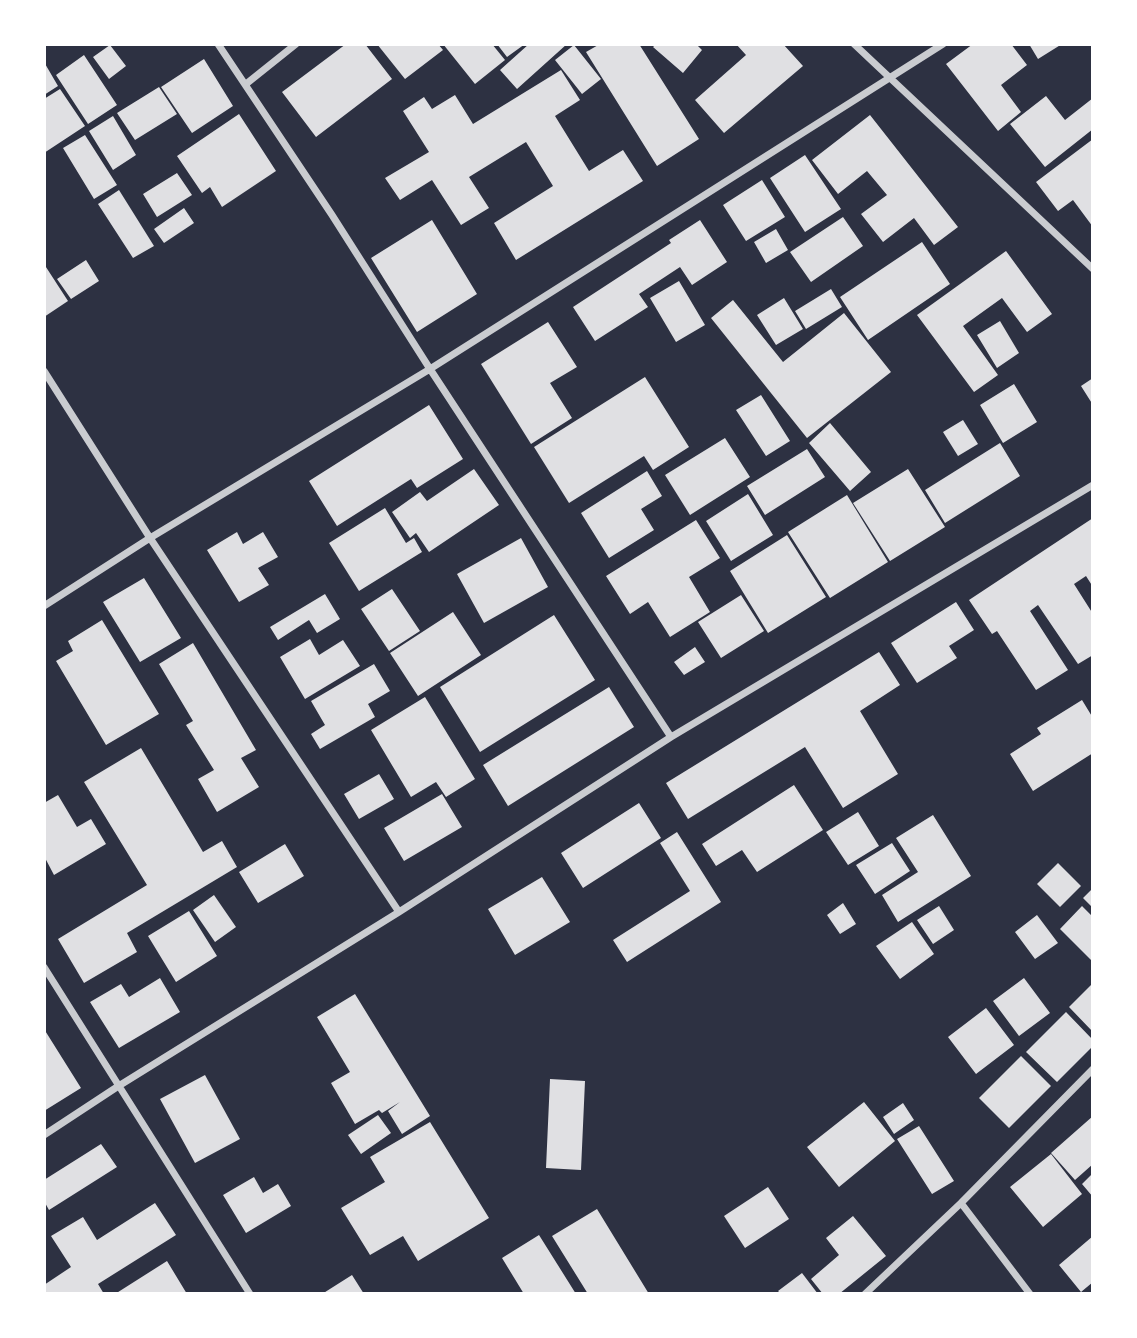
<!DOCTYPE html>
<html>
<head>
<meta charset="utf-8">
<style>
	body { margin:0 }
	#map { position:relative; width:1137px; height:1338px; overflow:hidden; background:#2d3142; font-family:Merriweather,serif }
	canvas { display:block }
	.frame { position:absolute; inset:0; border:46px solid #fff; pointer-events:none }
</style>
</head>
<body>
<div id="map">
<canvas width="1137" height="1338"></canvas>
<div class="frame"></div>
</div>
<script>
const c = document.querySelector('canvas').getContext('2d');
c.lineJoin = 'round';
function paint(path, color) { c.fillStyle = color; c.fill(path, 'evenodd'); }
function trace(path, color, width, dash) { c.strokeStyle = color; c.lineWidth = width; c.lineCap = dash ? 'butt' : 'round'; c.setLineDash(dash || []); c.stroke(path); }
paint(new Path2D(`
	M346,44H365L392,79L316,137L282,92Z
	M377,44H438L443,50L405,79Z
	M443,44H492L505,60L475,84Z
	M497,44H525L507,57Z
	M529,44H567L517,89L500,70Z
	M600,44H639L699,139L657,166L586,52Z
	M656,44H696L702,50L683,73L653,47Z
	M736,44H783L803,66L724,133L695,100L746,55Z
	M973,44H1011L1027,65L1001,85L1021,112L998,131L946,64Z
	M1029,44H1062L1038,59Z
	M110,45L126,66L109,79L93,57Z
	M574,45L601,79L582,94L555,60Z
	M84,55L117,105L88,124L56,75Z
	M204,59L233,106L192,133L161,87Z
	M44,62L58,86L44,95Z
	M561,70L580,100L555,116L589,171L623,150L643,181L516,260L494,223L553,186L526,142L469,177L489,208L461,225L432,180L400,200L385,178L429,152L403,111L424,97L432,109L455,95L473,124Z
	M159,87L177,114L135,140L117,113Z
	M60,89L85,126L44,153V99Z
	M1046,96L1065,120L1093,98V129L1045,167L1010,124Z
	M239,114L276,171L222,207L210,187L202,193L177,156Z
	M870,115L958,227L934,245L914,218L883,242L861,214L887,195L867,171L838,194L812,160Z
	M113,116L136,155L113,170L89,131Z
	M85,135L117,185L94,199L63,148Z
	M1093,139V227L1073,200L1058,211L1036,182Z
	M805,155L841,209L805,232L770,178Z
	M177,173L192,195L157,217L143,194Z
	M762,180L785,217L746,241L723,205Z
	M119,190L154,246L133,258L98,204Z
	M184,208L194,223L164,243L154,229Z
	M843,217L863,246L811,282L790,252Z
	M432,220L477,294L417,332L371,258Z
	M700,220L727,262L692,285L680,267L639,294L648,307L595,341L573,307L671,243L669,240Z
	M776,229L788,250L766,263L754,242Z
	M922,242L950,284L868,340L840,297Z
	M1006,251L1052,314L1027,332L1002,298L963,326L998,375L974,392L917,315Z
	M86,260L99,281L71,299L57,279Z
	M44,264L68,301L44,317Z
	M679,281L705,325L676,342L650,298Z
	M831,289L842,307L806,329L795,311Z
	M784,298L803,329L776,345L757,315Z
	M733,300L783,362L844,313L891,372L807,438L711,318Z
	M1000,321L1019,353L997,368L977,335Z
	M548,322L577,367L550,383L572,418L531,444L481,364Z
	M645,377L689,447L653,470L644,456L569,503L534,447Z
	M1093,378V405L1081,386Z
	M1014,384L1037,422L1003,443L980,405Z
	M761,395L790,441L766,456L736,410Z
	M429,405L463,459L417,488L411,479L337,526L309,481Z
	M963,420L978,444L958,456L943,432Z
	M830,423L871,472L850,491L809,443Z
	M725,438L750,477L690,515L665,475Z
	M1000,443L1020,476L945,523L925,490Z
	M807,449L825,477L765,515L747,486Z
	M474,469L499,505L429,552L416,533L410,538L392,512L420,492L427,501Z
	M908,469L945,527L890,561L853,503Z
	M647,471L662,496L641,509L654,530L609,558L581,513Z
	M748,494L773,535L731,561L706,521Z
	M847,495L888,562L830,598L788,532Z
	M385,508L406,543L414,538L422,552L359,591L329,543Z
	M1093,518V587L1086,576L1074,584L1093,614V655L1078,664L1038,605L1030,611L1068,670L1036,690L997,631L992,634L969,600Z
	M696,520L720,558L689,577L710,612L670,637L648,602L630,614L606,576Z
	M237,532L243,544L263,532L278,557L258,568L269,585L239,602L207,550Z
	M787,535L826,597L768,633L730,571Z
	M521,538L548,587L484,623L457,574Z
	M144,578L181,638L140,662L103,602Z
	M392,589L420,631L389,651L361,609Z
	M325,594L340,619L317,633L309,620L278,640L270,627Z
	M741,595L764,631L721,658L698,622Z
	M956,602L974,630L949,646L957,658L917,683L891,643Z
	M453,612L481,655L418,696L390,653Z
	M554,615L595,680L480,752L440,687Z
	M102,620L159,714L106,745L56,661L73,651L68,641Z
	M310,639L319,655L343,640L360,666L305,699L280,657Z
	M193,643L256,750L241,758L259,787L217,812L198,779L214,770L186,725L193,721L159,664Z
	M695,647L705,662L684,675L674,662Z
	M879,652L900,685L860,711L898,774L843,808L805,747L688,819L666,783Z
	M374,664L390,691L368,704L375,717L320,749L311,734L325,725L311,701Z
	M609,687L634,727L508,806L483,765Z
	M425,697L475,779L446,797L436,782L411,797L371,730Z
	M1082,700L1093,718V753L1033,791L1010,754L1041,734L1037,728Z
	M141,748L203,852L222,841L237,867L127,933L137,952L84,983L58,939L147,885L84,782Z
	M379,774L394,799L359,819L344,794Z
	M794,785L823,830L757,872L742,850L716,866L702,844Z
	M442,794L462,827L404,861L384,828Z
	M58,795L77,827L91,819L106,844L54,875L44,856V803Z
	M639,803L661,838L583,888L561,853Z
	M858,812L879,846L848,865L826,832Z
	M933,815L971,876L898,922L882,895L918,872L896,838Z
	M677,832L721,902L627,962L613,940L690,891L660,843Z
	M892,843L910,871L875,894L856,865Z
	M285,844L304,876L258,903L239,872Z
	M1058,863L1081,886L1060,907L1037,884Z
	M542,877L570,922L515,955L488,909Z
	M1093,888V908L1083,898Z
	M214,895L236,927L215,942L193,910Z
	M843,903L856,924L840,934L827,915Z
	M939,906L954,930L933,944L917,920Z
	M1082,906L1093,917V962L1060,929Z
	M189,911L217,956L176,982L148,936Z
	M1037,915L1058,943L1035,959L1015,932Z
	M912,922L934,954L900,979L876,946Z
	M160,978L180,1012L119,1048L90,1002L121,984L129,997Z
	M1024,978L1050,1013L1019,1036L993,1001Z
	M1093,983V1032L1069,1007Z
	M355,994L430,1116L402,1134L388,1111L400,1102L382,1113L379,1110L355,1124L331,1083L350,1072L317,1017Z
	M986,1008L1014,1045L976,1074L948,1037Z
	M1066,1012L1093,1040V1046L1057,1082L1026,1052Z
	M44,1029L81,1088L44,1111Z
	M1021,1056L1051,1086L1009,1128L979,1098Z
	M205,1075L240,1139L195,1163L160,1099Z
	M550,1079L585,1081L581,1170L546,1168Z
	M864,1102L895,1141L839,1187L807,1147Z
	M903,1103L914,1120L894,1134L883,1117Z
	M378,1115L391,1133L361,1154L348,1135Z
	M1093,1116V1164L1075,1180L1051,1153Z
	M430,1122L489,1218L418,1261L403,1236L370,1255L341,1208L385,1182L370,1157Z
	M919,1126L954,1181L932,1194L897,1139Z
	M101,1144L117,1167L49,1210L44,1201V1180Z
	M1051,1154L1082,1194L1043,1227L1010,1187Z
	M1093,1173V1197L1082,1184Z
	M254,1177L263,1193L278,1184L291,1206L246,1233L223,1195Z
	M768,1187L789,1219L745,1248L724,1216Z
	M155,1203L176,1235L98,1284L104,1294H44V1285L71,1267L51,1236L83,1217L97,1240Z
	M597,1209L649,1294H588L552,1236Z
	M853,1216L886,1256L839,1294H823L811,1279L839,1255L826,1238Z
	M539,1235L576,1294H524L502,1258Z
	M1093,1236V1282L1081,1292L1059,1265Z
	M167,1261L187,1294H115Z
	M802,1273L818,1294H781L778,1291Z
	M352,1275L364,1294H322Z`), '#e0e0e3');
trace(new Path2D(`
	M218,44L332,215L430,369L671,737
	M854,44L1093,269
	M246,84L296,44
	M44,371L150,538L399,912
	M44,606L150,538L430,369L943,44
	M44,967L250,1294
	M44,1135L117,1087L399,912L671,737L1093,485
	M961,1203L1030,1294
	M865,1294L961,1203L1093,1069`), '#caccd0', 7);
</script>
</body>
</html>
